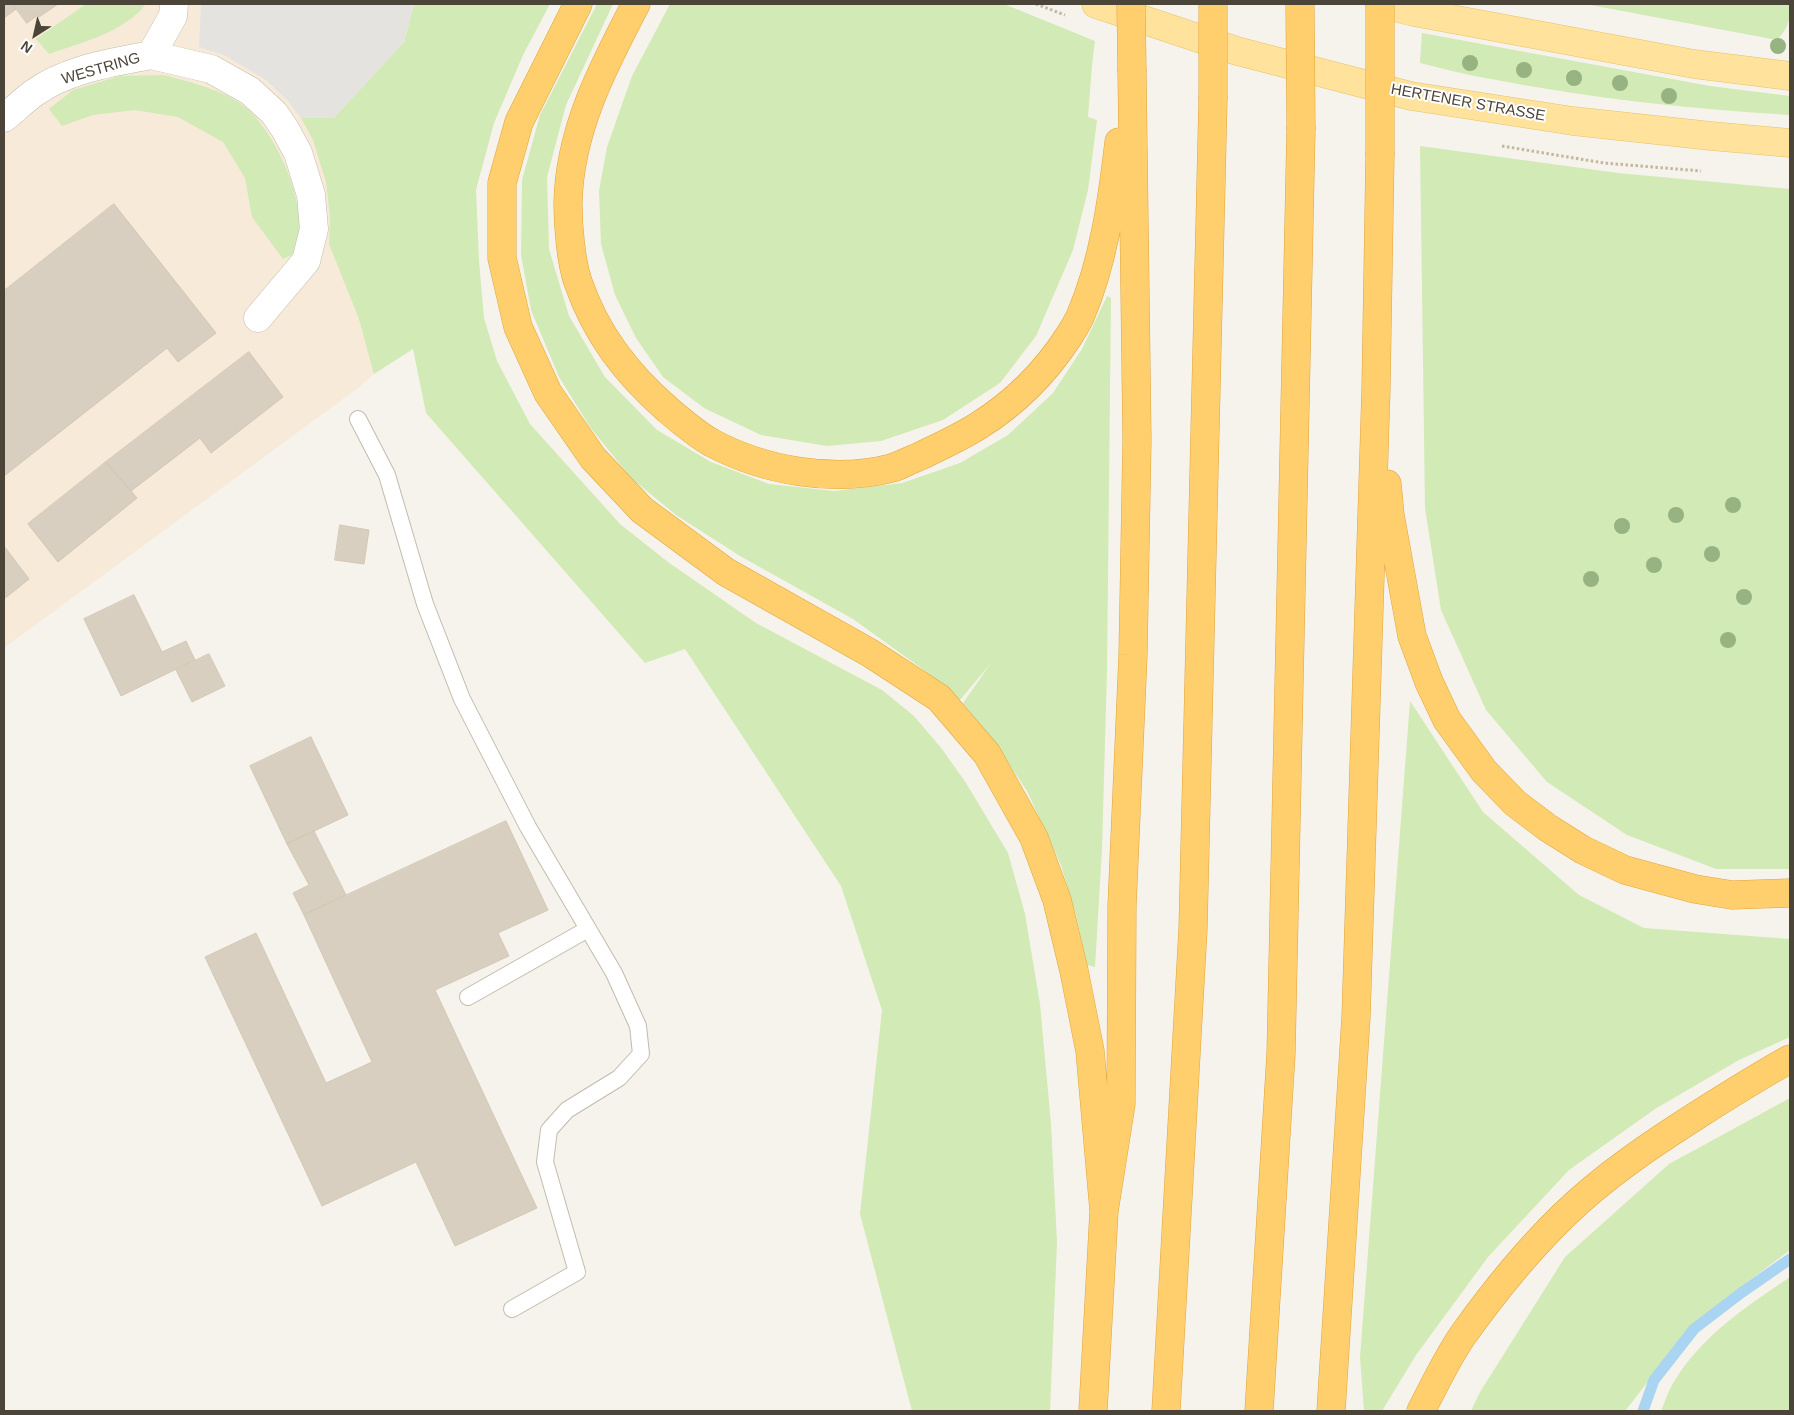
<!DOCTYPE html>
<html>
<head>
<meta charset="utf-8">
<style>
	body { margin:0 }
	#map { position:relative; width:1794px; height:1415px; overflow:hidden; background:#f6f3ec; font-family:Arial,sans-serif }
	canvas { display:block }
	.frame { position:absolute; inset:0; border:5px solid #4b4439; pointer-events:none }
	.north { position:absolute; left:10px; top:10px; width:50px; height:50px; -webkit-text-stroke:4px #fff; paint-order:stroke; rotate:215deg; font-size:14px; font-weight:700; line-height:20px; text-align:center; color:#4b4439 }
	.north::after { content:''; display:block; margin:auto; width:18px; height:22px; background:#4b4439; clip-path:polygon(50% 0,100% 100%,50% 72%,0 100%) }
</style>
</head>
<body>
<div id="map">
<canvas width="1794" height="1415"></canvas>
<div class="frame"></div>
<div class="north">N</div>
</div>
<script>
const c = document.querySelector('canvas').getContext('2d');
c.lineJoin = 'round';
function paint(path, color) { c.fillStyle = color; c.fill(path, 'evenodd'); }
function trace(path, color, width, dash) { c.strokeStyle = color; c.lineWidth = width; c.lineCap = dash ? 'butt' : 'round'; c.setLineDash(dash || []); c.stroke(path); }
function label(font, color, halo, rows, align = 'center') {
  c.font = font + ' Arial,sans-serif'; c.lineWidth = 4; c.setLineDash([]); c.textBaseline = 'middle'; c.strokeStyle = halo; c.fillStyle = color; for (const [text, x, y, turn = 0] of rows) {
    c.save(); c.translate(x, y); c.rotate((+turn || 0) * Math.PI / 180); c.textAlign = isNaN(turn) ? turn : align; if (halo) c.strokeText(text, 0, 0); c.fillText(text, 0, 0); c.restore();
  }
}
paint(new Path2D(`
	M4,4H414L404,42L413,348L374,374L358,388L4,648Z`), '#f7ead8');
paint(new Path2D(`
	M86,4H146C123,33 82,42 49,54L36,39Z
	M414,4H550L523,55L494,123L476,190L479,261L484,318L497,361L530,424L620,524L668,562L756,623L882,690L914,716L942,749L966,783L1008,853L1025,914L1040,1004L1051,1124L1057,1242L1050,1411H912L860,1214L882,1010L841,886L685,649L645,663L426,413L413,349L374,374L359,319L329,244L330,216L326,182L313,140L301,118H334L404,42Z
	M597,4H613L566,105L547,177L549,249L569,316L605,377L657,430L711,462L769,484L834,491L902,483L960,463L1008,435L1053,393L1082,349L1107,296L1111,298L1107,670L1102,849L1095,967L1087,965L1076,915L1061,865L1027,791L990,736L963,703L991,663L960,700L921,668L853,619L740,556L676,515L631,478L590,427L559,377L531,310L521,255L522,180L540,115Z
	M670,4H1004L1095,41L1092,65L1088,117L1097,120L1088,190L1073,250L1036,336L1000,383L943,420L881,441L827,446L761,435L704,408L663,377L636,338L615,295L601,244L599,191L607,147L632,76Z
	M1585,4H1790C1790,21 1789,27 1777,40Z
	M1422,33L1710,86L1790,96V115C1690,109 1589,98 1491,79C1467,75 1444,69 1420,63Z
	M164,75C189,82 225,90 245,107C272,129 297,183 299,218C300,229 298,241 298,252L283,259L252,217L245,178L223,142L178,117L134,110L93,115L62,126L49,109L73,90L120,76Z
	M1420,146L1618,173L1790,189V869H1716L1627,835L1547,782L1486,710L1441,610L1425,508Z
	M1410,701L1483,812L1579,895L1644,928L1790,939V1037L1739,1060L1655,1109L1569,1170L1488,1257L1416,1355L1382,1411H1364L1360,1357Z
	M1790,1098V1250L1738,1289L1690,1328L1625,1411H1471L1480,1392L1565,1257L1669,1164Z
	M1790,1277V1411H1661C1665,1401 1669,1389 1675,1380C1703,1335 1747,1306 1790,1277Z`), '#d2eab5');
paint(new Path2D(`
	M201,4H414L404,42L334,118H301L287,100L266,80L224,55L199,47Z`), '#e5e3e0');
trace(new Path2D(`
	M1643,1411L1654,1380L1694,1329L1741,1293L1790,1259`), '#a9d4f2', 11);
const building = new Path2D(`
	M4,4H12L16,9L4,18Z
	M13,4H58L39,17L38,15L27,23Z
	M114,204L216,333L178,362L167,348L4,476V291Z
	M249,352L283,397L211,453L200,438L131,491L106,462Z
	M106,462L137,498L58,562L28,524Z
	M340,525L369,530L364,564L335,560Z
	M4,546L29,579L4,599Z
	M134,595L162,652L186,641L195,660L121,696L84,619Z
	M209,654L225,686L192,702L176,670Z
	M311,737L348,815L287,844L250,766Z
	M506,821L548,910L498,933L509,956L435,990L537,1208L455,1246L416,1162L322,1206L205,957L256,933L326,1083L372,1062L304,915Z
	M314,831L346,895L304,915L293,893L309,885L287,844Z`);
paint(building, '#d8cfc1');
trace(building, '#d3c7b4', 1);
const lane = new Path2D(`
	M358,419L387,475L425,604L462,699L528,827L614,973L638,1026L641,1054L619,1078L567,1110L549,1130L545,1162L577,1272L512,1309
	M468,997L588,929`);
const street = new Path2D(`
	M151,55L211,69L250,91L274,113L285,129L298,153L311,195L314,229L306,261L258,318
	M4,118C14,110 23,101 34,93C67,69 111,63 151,55L173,16L174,4`);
const primary = new Path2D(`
	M1096,4L1237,51L1411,96L1573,121L1711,136L1790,143
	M1380,4L1414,12L1694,64L1790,76`);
const highway = new Path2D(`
	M578,4L519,122L502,183V258L518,327L548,393L593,458L642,510L726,572L870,653L939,698L987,754L1034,838L1057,900L1074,971L1090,1051L1104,1211
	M636,4C603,67 569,131 568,204C568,226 571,262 578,282C596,334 626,373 667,409C681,421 696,434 712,443C765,471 834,483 892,468C901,465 910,460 918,457C939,447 959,438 978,426C1015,403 1045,373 1069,336C1073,330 1077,323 1080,317C1104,261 1112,201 1119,142
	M1387,484L1390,515L1412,636L1429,682L1447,720L1484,771L1515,803L1548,828L1583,850L1625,870L1695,889L1732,895L1790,893
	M1093,1411L1104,1211L1121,1104L1122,906L1133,655L1137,440L1132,72
	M1166,1411L1193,929L1213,99
	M1259,1411L1281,1054L1301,129
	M1331,1411L1356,1017L1376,389L1380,155
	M1421,1411C1434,1386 1447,1358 1463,1335C1493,1293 1526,1252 1563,1216C1604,1176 1652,1144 1699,1114C1729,1095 1759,1076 1790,1059`);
trace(lane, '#c2bbae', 18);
trace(street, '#c2bbae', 29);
trace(primary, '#e6c16a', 29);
trace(highway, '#e0a43c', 29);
trace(new Path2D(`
	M1036,4L1065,15
	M1502,146L1604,163L1701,171`), '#c4b79f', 3, [2.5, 2.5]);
trace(lane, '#fff', 16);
trace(street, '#fff', 28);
trace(primary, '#ffe39c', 28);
trace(highway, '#ffcf6e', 28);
const highwayBridge = new Path2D(`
	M1131,4L1132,72
	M1300,4L1301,129
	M1213,99V4
	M1380,155V4`);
trace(highwayBridge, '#e0a43c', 29, []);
trace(highwayBridge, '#ffcf6e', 28);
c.fillStyle = '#97b381';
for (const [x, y] of [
	[1778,46],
	[1470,63],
	[1524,70],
	[1574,78],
	[1620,83],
	[1669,96],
	[1733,505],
	[1676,515],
	[1622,526],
	[1712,554],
	[1654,565],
	[1591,579],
	[1744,597],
	[1728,640]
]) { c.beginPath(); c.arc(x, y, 8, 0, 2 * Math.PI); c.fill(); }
label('15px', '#4b4439', '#fff', [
	["WESTRING",101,69,-16],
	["HERTENER STRASSE",1468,103,10]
]);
</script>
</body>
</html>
